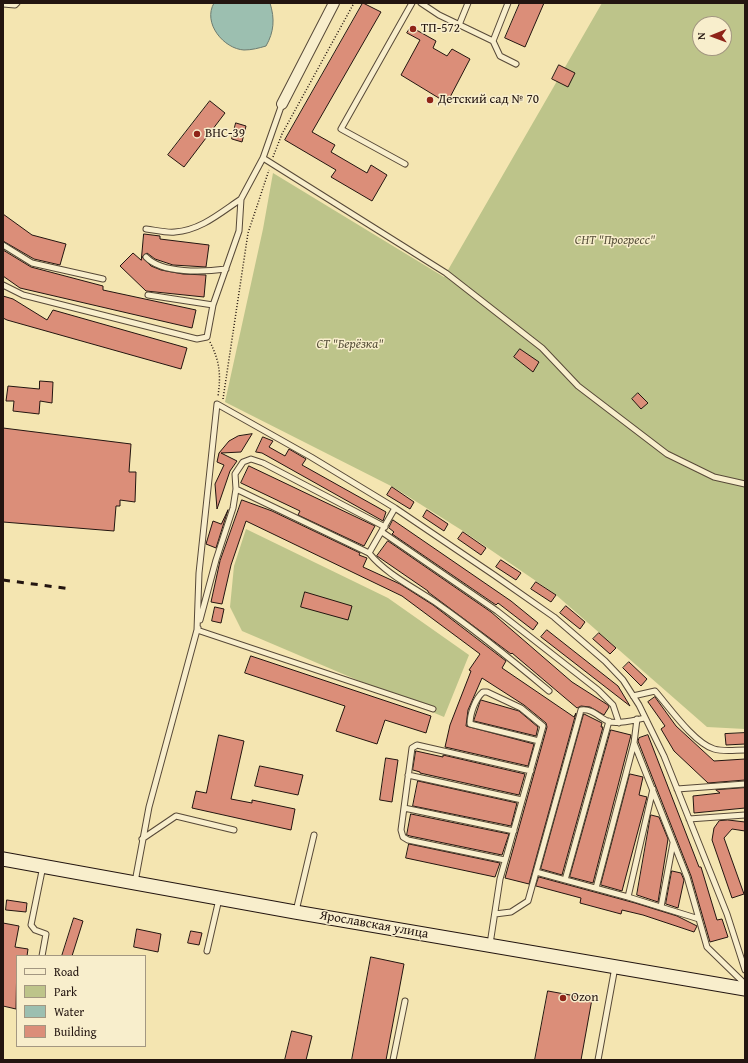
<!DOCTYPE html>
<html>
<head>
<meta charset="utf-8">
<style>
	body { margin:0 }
	#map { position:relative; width:748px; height:1063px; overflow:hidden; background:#f4e5b1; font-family:"Gentium Book Plus",serif }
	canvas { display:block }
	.frame { position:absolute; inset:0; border:4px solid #231510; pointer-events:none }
	.legend { position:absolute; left:16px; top:955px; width:130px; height:92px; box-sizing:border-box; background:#f8eecc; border:1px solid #a39781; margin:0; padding:5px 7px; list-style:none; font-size:12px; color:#231510 }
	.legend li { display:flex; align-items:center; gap:8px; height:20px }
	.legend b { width:20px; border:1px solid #a39781 }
	.north { position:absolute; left:692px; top:16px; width:40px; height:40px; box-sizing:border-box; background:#f8eecc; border:1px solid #a39781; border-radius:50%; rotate:269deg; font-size:11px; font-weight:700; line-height:16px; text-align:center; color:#231510 }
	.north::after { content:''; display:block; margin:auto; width:14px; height:18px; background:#8f2418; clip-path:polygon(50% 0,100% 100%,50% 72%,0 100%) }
</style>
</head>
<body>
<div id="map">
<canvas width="748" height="1063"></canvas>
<div class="frame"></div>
<ul class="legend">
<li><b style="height:5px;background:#f8eecc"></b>Road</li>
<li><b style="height:11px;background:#bdc48a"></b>Park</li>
<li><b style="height:11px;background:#9cbfb0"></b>Water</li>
<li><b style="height:11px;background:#db8e79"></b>Building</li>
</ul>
<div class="north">N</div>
</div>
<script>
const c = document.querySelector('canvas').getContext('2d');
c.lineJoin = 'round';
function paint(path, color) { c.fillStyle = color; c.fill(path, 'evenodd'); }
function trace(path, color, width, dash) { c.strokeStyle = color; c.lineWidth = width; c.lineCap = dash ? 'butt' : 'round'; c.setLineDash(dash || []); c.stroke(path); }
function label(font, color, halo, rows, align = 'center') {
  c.font = font + ' "Gentium Book Plus",serif'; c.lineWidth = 3; c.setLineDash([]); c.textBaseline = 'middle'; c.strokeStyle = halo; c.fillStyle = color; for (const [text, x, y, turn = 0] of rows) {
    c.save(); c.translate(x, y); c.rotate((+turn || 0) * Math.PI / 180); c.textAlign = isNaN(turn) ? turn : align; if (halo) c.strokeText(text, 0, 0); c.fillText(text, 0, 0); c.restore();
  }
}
paint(new Path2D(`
	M602,3H745V729L707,727L555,594L463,531L393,487L225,402L263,229L273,173L444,277ZM700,24H724V48H700Z
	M246,529L388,598L469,655L444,717L242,631L230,607L234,566Z`), '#bdc48a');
const water = new Path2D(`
	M214,3H270C275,19 274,32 266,46C259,48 252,50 244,50C224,49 202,23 214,3Z`);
paint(water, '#9cbfb0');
trace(water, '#6c7b70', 1);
const building = new Path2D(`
	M363,3L381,12L312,132L335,145L331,152L367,173L371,165L387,175L372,201L331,177L336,170L285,140Z
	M520,3H544L525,47L505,38Z
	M411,27L436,41L433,48L447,56L452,49L470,59L447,103L401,75L420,40L407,33Z
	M559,65L575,73L568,87L552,79Z
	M210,101L225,113L184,167L168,155Z
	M236,123L246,126L242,142L232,139Z
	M3,214L32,235L66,244L60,265L34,259L3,241Z
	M144,234L160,236V239L209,245L206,267L173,265L155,259L147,253L142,257L151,266L161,270L183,274L206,275L204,297L146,291L120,266L133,253L141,260Z
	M3,250L31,267L103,286V290L196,310L192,328L20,288L3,276Z
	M3,296L13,299L47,320L53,310L187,348L181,369L7,320L3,318Z
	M520,349L539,362L533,372L514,357Z
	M40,381L53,382L52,403L40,401L39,414L13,411L14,401H6L8,386L39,389Z
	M638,393L648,403L641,409L632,399Z
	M3,428L131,444L129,472H136L135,502L120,500V506H116L114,531L3,522Z
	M252,434L241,452L221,453L237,461L230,471L217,509L215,484L224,465L217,462L219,453L229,441L238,436Z
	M263,437L273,441L269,447L285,456L289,449L306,459L302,465L386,512L383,521L262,453L256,452Z
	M249,466L375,526L364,546L298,515L300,511L241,483Z
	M392,487L414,502L410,509L387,495Z
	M242,500L272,511L360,553L359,555L367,558L363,567L400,584L433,605L506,661L502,668L574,717L576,713L529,884L505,878L547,727L546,723L524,705L482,678L468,710L466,726L534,744L528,766L445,747L450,725L471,671L469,670L480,654L402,596L246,521L231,565L222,604L211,602L220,561Z
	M228,510L216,548L206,544L213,521L221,524Z
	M427,510L448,524L444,531L423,517Z
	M393,520L511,601L538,623L533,630L498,603L496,605L392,534L394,532L389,528Z
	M463,532L486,548L481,555L458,539Z
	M388,541L491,612L572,682L608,705L609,707L604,715L590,707L581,706L577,708L512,653L511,654L428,592V591L377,556Z
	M501,560L521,573L516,580L496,567Z
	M536,582L556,595L551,602L531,589Z
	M305,592L352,606L348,620L301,607Z
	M566,606L585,622L580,629L560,613Z
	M215,607L224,609L221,623L212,621Z
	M547,630L618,686L630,706L541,637Z
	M599,633L616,648L610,654L593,639Z
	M251,656L431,716L426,733L385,720L377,744L336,731L345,706L245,673Z
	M629,662L647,679L641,686L623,668Z
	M655,697L676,726L714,761L745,759V780L708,783L674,751L661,729L665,726L648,702Z
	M481,700L519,711L538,727L536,736L474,721Z
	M584,714L602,723L601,727H603L562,875L541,869Z
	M611,730L631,735L593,883L570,877Z
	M745,733V744L726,745L725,734Z
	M219,735L244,741L231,799L252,803V800L295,809L291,830L192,808L196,791L206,793Z
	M648,735L699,867H701L717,920L722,919L728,937L710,942L691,876L638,741L639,738Z
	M416,751L443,757V755L525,774L519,795L420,773V772L413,770Z
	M386,758L398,760L392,802L380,800Z
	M260,766L303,775L298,795L255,786Z
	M630,774L643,777L639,795L647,797L622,891L601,885Z
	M418,781L517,803L511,826L413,806Z
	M745,788V808L694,813L693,796L720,793L716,790Z
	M411,814L509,834L502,855L410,836L407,835Z
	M651,815L659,817L668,839L658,902L637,895Z
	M728,820L745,822V831L732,829L724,838L744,894L732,898L712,840L714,828L719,821Z
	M409,844L500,863L495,877L406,858Z
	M672,871L681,873L684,880L678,908L666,904Z
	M539,877L635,903L677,916L697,926L694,932L643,915L622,910L621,914L580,903L581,898L536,886Z
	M7,900L27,903L26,912L6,910Z
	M74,918L83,921L72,956H62Z
	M3,923L19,926L15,947L28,949L27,956H17L16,1009L3,1006Z
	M137,929L161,934L158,952L134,947Z
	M191,931L202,933L199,945L188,943Z
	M371,957L404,964L386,1060H352Z
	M548,991L592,999L581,1060H535Z
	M292,1031L312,1036L306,1060H285Z`);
paint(building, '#db8e79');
trace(building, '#231510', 1);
const service = new Path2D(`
	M421,3L439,15L493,41L500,56L516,64
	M3,4L15,5L17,3
	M459,25L468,3
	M493,41L508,3
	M263,158L446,273L542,348L578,386L667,454L714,477L745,484
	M405,164L341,129L412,3
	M146,229C155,230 166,233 175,232C201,230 220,213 241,199
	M3,245L32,263L103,279
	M146,257C162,274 204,272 226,269
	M3,285L23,295L197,339L207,337L213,305L239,231L241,199L263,158L282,104
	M148,295L213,305
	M236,489L369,553
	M395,508L369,553C386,574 413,587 435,602C475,630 512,660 549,691
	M382,532L497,611L598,690L613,705L619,723
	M200,620L216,560L233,508L236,489L235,474L243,462L251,459L263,463L385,527
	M198,628L197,630L433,709
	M633,696L655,691C669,707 694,743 714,749C724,752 735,750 745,750
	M637,719L634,743L687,877L707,947L745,984
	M408,775L522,800
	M677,789L745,784
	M404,808L514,831
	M689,819L745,815
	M142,839L176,816L234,830
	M505,860L408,840L403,837L401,830L412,748L417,745L531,771
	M536,872L628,897L699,919
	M565,880L609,721
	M135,882L149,807L197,630L199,573L217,404L311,457L395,508L494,575L554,617L605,661L623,680L639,705L664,756L727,914L745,970
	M596,888L634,743
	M628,897L653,789
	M661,907L673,843
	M296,911L314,835
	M495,914L511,912L528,901L581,710C593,708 600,719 610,722C622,724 634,720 645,718
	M490,944L500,879L543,726L521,708L487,692H483C475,699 470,714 470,724L539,741
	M207,951L219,899
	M42,956L46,934L35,930L31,925L43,866
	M393,1060L405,1001
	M598,1060L615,967`);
const minor = new Path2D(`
	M282,104L334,3`);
const secondary = new Path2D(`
	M3,859L295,912L745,989`);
trace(service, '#574938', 7);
trace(minor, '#574938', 12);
trace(secondary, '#231510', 15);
trace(new Path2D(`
	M273,157L282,134L354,3
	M210,342C220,362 221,375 218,396
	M223,399L248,233L269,170`), '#231510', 1.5, [1, 2]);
trace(service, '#f8eecc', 5);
trace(minor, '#f8eecc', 10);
trace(secondary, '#f8eecc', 13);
trace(new Path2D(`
	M3,580L71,589`), '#231510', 3, [7, 7]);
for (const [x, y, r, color] of [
	[413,29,4,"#8f2418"],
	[430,100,4,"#8f2418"],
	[197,134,4,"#8f2418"],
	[563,998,4,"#8f2418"]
]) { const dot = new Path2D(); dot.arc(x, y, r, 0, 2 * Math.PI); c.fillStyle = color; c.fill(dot); trace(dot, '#f8eecc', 1.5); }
label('13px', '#231510', '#f8eecc', [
	["ТП-572",421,29],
	["Детский сад № 70",438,100],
	["ВНС-39",205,134],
	["Ozon",571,998]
], 'left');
label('italic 13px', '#59523b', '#f8eecc', [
	["СНТ \"Прогресс\"",615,241],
	["СТ \"Берёзка\"",350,345]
]);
label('13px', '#231510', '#f8eecc', [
	["Ярославская улица",374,925,10]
]);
</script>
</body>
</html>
